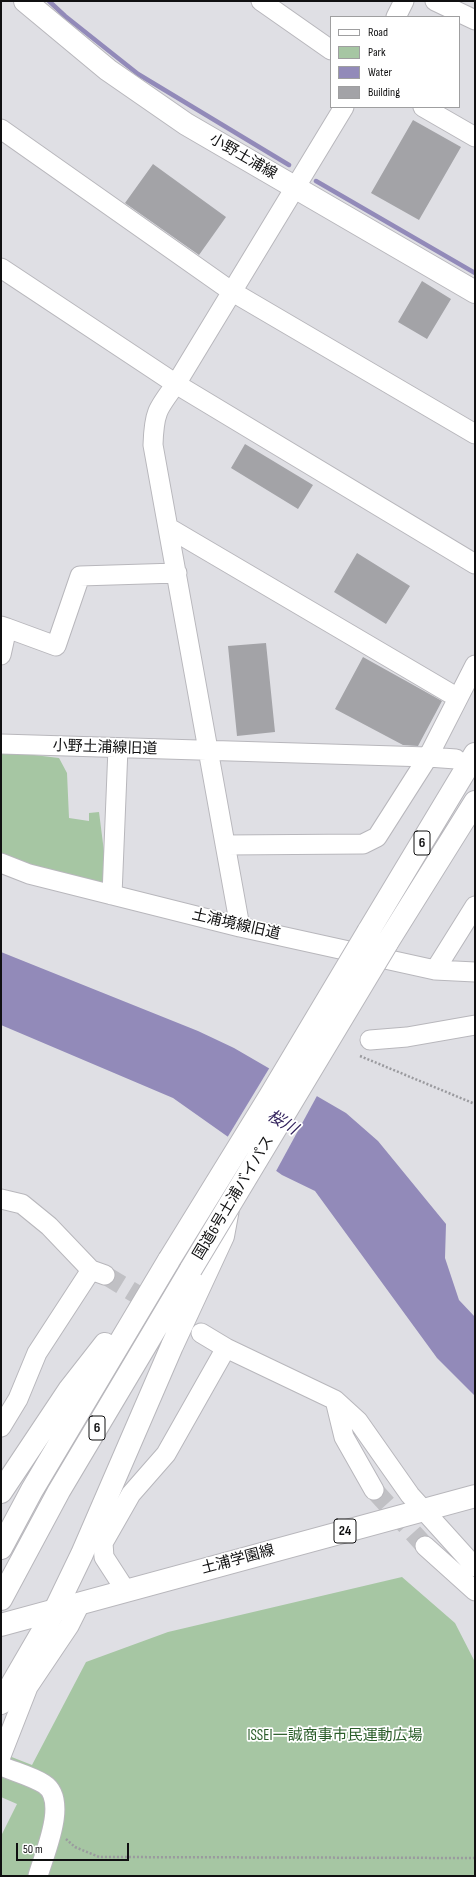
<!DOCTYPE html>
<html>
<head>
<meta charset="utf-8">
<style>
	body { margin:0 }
	#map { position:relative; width:476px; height:1877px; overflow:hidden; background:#dfdfe4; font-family:"Sofia Sans Condensed",sans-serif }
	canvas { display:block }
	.frame { position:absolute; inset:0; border:2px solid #101011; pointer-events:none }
	.legend { position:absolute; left:330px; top:16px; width:130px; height:92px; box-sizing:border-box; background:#fff; border:1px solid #9f9fa0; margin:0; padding:5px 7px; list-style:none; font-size:12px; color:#101011 }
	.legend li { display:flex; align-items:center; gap:8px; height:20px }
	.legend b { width:20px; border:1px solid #9f9fa0 }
	.scale { position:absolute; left:16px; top:1843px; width:113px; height:18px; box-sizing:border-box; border:2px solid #101011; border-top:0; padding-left:5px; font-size:12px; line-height:14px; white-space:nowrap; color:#101011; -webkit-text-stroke:3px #fff; paint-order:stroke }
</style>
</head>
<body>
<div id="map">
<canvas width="476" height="1877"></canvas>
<div class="frame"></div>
<ul class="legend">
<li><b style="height:5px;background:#fff"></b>Road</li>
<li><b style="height:11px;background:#a6c6a3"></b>Park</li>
<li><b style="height:11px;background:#928ab9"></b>Water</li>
<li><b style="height:11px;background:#a3a3a7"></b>Building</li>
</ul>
<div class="scale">50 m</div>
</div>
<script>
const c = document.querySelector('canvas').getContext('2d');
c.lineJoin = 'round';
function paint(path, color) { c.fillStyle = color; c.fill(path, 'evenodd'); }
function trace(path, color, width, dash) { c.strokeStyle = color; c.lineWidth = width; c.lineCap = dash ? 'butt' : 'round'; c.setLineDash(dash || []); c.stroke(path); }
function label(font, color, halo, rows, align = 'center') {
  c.font = font + ' "Sofia Sans Condensed","Noto Sans JP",sans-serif'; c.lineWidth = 3.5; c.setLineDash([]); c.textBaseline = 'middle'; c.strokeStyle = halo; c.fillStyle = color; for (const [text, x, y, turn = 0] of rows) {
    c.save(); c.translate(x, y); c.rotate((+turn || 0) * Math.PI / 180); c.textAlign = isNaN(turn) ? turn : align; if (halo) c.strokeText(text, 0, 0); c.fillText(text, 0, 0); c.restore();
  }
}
paint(new Path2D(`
	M1,751L59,758L67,773L69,818L89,821V813L99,812L109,891L1,857Z
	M402,1577L455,1623L475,1662V1876H1V1836L17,1804L1,1797V1774L9,1756L32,1765L86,1662L168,1632Z`), '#a6c6a3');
paint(new Path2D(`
	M1,952L198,1031L234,1048L346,1113L378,1141L446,1224L445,1258L459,1300L475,1317V1396L437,1358L315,1191L282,1175L173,1098L1,1025Z`), '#928ab9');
paint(new Path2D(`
	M270,1067L318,1094L275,1173L227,1138Z`), '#dfdfe4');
trace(new Path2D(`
	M49,1L65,16L138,74L289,165
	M316,181L475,273`), '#928ab9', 4.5);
paint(new Path2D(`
	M413,120L461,147L419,220L371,193Z
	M153,164L226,217L199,255L125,203Z
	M422,281L451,299L427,339L398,322Z
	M245,444L313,485L298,509L231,468Z
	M357,553L410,586L386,624L334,592Z
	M266,643L275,732L237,736L228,646Z
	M363,657L442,701L418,746L403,745L335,709Z`), '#a3a3a7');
trace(new Path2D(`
	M105,1275L179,1320
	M374,1490L425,1546`), '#c0c0c4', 19, [19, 10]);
const minor = new Path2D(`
	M261,1L331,50
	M435,1L475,20
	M396,17L404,1
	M423,107L475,137
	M1,129L231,291L475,434
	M1,268L176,384L475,564
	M169,528L458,698
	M1,626L7,628L1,655
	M7,628L56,646L80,576L177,573
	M1,744L428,757L456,759
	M226,845L363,844L377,837L428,757L475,665
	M1,863L29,874L240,927L435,970L475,972
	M112,895L118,748
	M240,927L153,445C154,413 157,409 176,384L344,107
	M435,970L475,906
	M370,1040L407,1037L475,1025
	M1,1199L22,1204L49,1226L91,1270L105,1275
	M201,1333L226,1348L335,1400L358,1421L410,1495L475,1567
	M335,1400L344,1437L374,1490
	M1,1427L18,1399L37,1353L91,1270
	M425,1546L475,1591
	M126,1591L104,1557L103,1543L131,1494L166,1454L226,1348
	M1,1756L28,1687L69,1626L80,1604
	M1,1766C15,1772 31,1776 44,1784C69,1800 44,1854 38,1876`);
const major = new Path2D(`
	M25,1L108,70L186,124L475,292
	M1,1625L475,1496`);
const highway = new Path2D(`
	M368,932L475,754
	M387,943L475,802
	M1,1492L69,1390L105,1344
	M1,1548L32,1490L169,1260
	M1,1599L59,1491L191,1269
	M1,1703L55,1610L82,1554L172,1346L223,1236L228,1209`);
trace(minor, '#b8b7bc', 21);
trace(major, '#b8b7bc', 24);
trace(highway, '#b8b7bc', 24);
trace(new Path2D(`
	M360,1056L475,1104
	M66,1839L75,1847L99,1857L475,1858`), '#9a9a9e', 2.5, [2, 2]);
trace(minor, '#fff', 19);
trace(major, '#fff', 22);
trace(highway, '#fff', 22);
const highwayBridge = new Path2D(`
	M169,1260L270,1096L368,932
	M191,1269L387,943`);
trace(highwayBridge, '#b8b7bc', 24, []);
trace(highwayBridge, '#fff', 22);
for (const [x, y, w] of [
	[422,843,16],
	[97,1428,16],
	[345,1531,22]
]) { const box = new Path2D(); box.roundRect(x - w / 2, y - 12, w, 24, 3); c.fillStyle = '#fff'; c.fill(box); trace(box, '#101011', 1); }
label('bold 14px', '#101011', null, [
	["6",422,843],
	["6",97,1428],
	["24",345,1531]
]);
label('15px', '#101011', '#fff', [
	["小野土浦線",243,157,30],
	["小野土浦線旧道",105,748,2],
	["土浦境線旧道",236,925,13],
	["国道6号土浦バイパス",234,1198,-59],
	["土浦学園線",238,1560,-15]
]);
label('15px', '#2a5d29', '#fff', [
	["ISSEI一誠商事市民運動広場",335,1736]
]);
label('italic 16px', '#33235d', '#fff', [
	["桜川",282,1123,31]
]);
</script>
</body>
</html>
